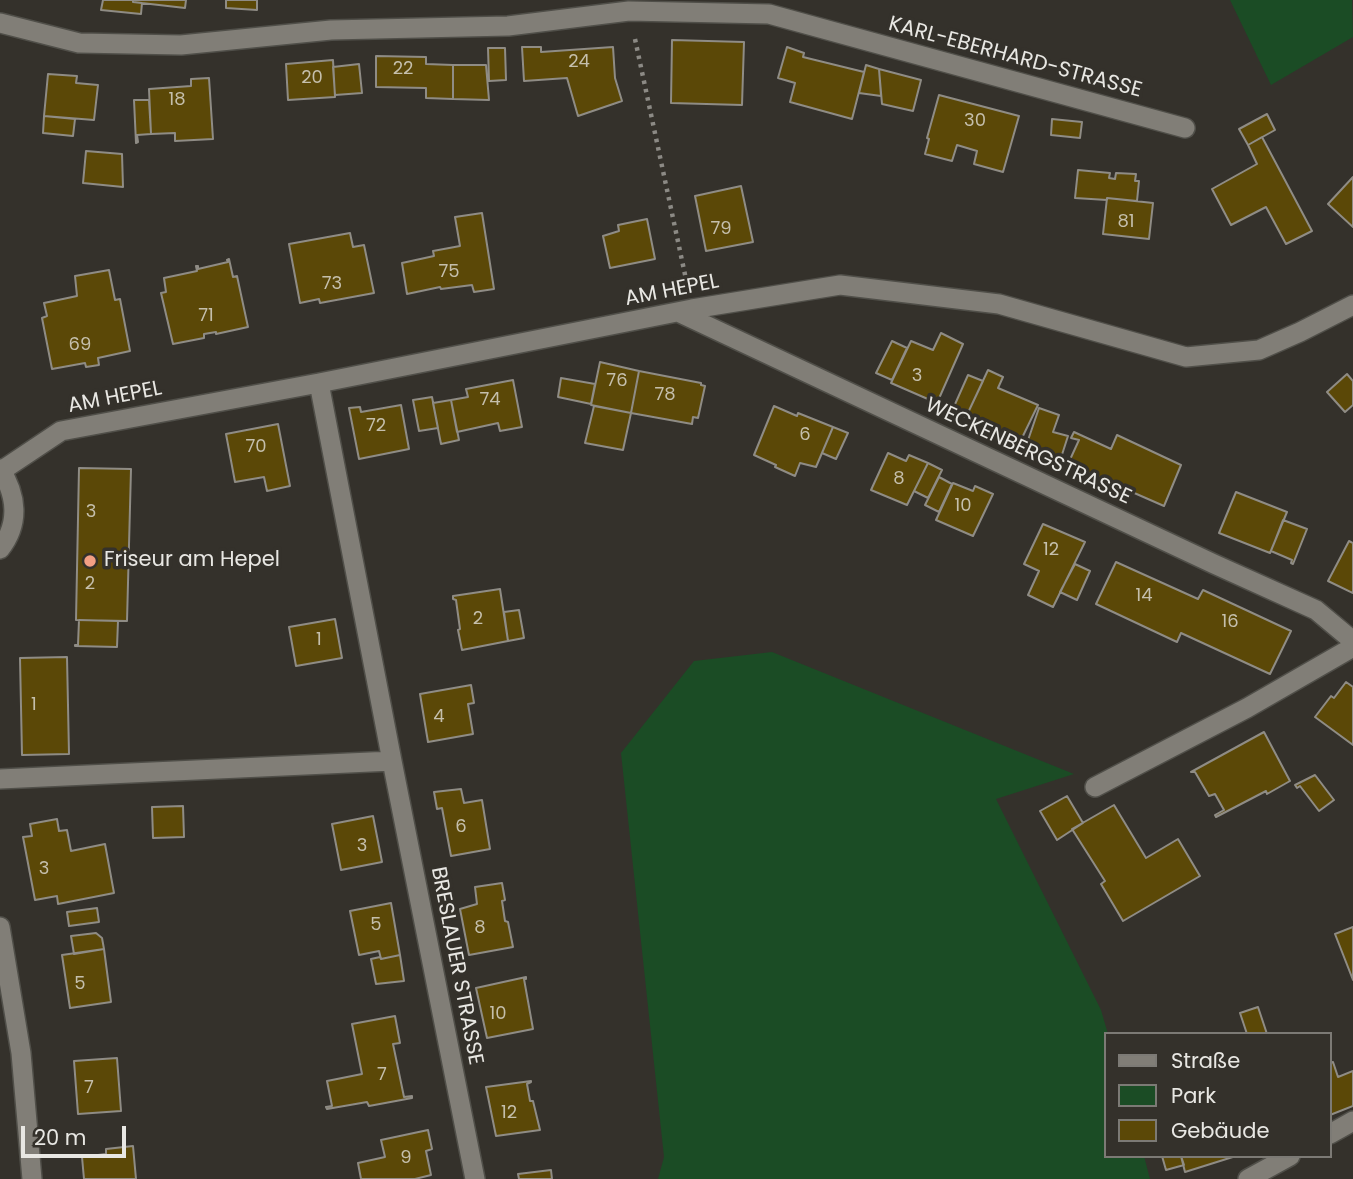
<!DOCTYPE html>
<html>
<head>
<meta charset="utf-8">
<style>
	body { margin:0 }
	#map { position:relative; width:1353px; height:1179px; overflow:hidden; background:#34312b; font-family:Poppins,sans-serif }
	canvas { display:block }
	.legend { position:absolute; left:1104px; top:1032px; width:228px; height:126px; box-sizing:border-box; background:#34312b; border:2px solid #7c7a75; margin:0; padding:9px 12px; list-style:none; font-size:21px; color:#e8e7e3 }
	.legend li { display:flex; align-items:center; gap:14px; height:35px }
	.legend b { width:35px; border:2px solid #7c7a75 }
	.scale { position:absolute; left:21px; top:1126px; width:105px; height:32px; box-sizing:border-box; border:4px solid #e8e7e3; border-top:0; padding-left:9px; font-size:21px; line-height:24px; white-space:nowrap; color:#e8e7e3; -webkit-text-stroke:5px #34312b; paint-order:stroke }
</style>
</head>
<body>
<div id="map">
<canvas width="1353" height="1179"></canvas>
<ul class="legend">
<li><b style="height:9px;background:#817e77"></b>Straße</li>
<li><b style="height:19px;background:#1b4c25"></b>Park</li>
<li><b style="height:19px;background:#5b4807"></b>Gebäude</li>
</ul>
<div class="scale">20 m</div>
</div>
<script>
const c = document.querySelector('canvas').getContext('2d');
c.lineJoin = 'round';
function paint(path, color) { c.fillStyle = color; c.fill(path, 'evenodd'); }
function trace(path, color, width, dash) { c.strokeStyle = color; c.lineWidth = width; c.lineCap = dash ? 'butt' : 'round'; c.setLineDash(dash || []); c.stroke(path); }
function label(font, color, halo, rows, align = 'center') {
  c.font = font + ' Poppins,sans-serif'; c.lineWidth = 7; c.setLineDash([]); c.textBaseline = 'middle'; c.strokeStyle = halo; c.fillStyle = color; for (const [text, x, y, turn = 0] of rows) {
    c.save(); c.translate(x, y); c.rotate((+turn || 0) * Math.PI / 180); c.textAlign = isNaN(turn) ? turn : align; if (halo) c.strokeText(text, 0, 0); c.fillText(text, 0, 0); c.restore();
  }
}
paint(new Path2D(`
	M1230,0H1352L1353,37L1271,85Z
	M772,652L1074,774L996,799L1101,1010L1108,1034H1106V1156H1144L1150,1179H658L664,1157L621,753L694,661Z`), '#1b4c25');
const building = new Path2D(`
	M103,0H133V2L142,3L141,14L101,10Z
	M133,0H186L185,8L133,2Z
	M226,0H257V10L226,8Z
	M672,40L744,42L742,105L671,103Z
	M522,47H541V52L613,47L615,78L622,101L578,116L567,78L524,81Z
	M787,47L804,53L803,57L864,72L852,119L790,102L795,83L778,78Z
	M488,48H505L506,80L489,81Z
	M376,56L426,57V64L453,65V99L426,98V88L376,87Z
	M333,60L335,97L288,100L286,64Z
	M359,64L362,93L335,95L333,67Z
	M453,65H486L489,100L453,99Z
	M866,65L879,69L881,96L859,93Z
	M879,69L921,80L913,111L882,104Z
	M48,74L77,76L76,83L98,85L94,120L44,116Z
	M209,78L213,139L175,141V133L151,134L149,89L191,86V79Z
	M939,95L1019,116L1003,172L974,164L977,151L957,145L952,161L925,154L929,139L927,138Z
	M134,100H149L151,134L137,135L138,142L136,143Z
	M1267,114L1275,130L1248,145L1239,129Z
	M44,116L75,119L73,136L43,133Z
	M1052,119L1082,122L1080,138L1051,135Z
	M1262,137L1312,231L1286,244L1266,207L1231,225L1212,189L1257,164L1248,145Z
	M86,151L122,154L123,187L83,183Z
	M1078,170L1110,173L1109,178L1115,179L1116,173L1136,174L1135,181H1139L1137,201L1107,198V200L1075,198Z
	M1353,177V227L1328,204Z
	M741,186L753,242L706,251L695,196Z
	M1107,198L1153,203L1149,239L1103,234Z
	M482,213L494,289L474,292L472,285L441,289L440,287L407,294L402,263L434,256L433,251L460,246L455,217Z
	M647,219L655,259L610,268L603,236L619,231L618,225Z
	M350,233L353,247L364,245L374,293L320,303L319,299L300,303L289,244Z
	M229,259L233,277L237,276L248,327L216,334V332L204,334V338L173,344L161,293L166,292L164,278L197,271L196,266H198V269L228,262L227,260Z
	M109,270L115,300L120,299L130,351L98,358L99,365L86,367L85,363L52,369L42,318L47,316L44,303L77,296L75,276Z
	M941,333L963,344L937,403L891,383L911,341L933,350Z
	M892,341L907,348L892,380L876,373Z
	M600,362L639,371L631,413L591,405Z
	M988,370L1003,377L998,388L1038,405L1020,442L966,417Z
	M639,371L701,383V385L705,386L698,418L693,417L692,424L631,413Z
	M1347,374L1353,381V405L1345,412L1327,392Z
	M968,375L983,381L966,417L952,411Z
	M561,378L595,384L591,404L558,397Z
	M513,380L522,427L500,431L498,423L457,432L451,400L468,397L466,389Z
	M432,397L438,428L419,431L413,400Z
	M451,400L459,440L441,444L433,403Z
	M401,405L409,449L359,459L349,408L360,407L361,412Z
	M594,406L631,413L623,450L585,443Z
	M774,406L797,416L798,413L833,427L816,467L800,463L795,476L775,467L776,465L754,455Z
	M1039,408L1059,415L1053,432L1068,436L1058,467L1042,462L1024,452Z
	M278,424L290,486L267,491L264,477L235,482L226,434Z
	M833,427L848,433L836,459L822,453Z
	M1074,432L1111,449L1117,435L1181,465L1164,506L1068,464L1079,440L1071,438Z
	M888,453L906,461L909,455L928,463L907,505L871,490Z
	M928,463L942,470L928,498L914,491Z
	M79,468L131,469L127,621L76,620Z
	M939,477L952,484L939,512L925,505Z
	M953,483L973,491L975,486L993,494L973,536L936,520Z
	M1236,492L1287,512L1270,553L1219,533Z
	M1283,520L1307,529L1293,564L1291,563L1292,560L1271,551Z
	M1043,524L1085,542L1053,607L1028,595L1039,571L1024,564Z
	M1349,541L1353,543V593L1328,581Z
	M1116,562L1198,599L1203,590L1291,631L1270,674L1181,633L1177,642L1096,604Z
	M1075,564L1090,571L1077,600L1060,592Z
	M500,589L508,641L462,650L458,630L460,629L456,600L453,599V596Z
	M519,610L524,638L508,641L504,612Z
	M335,619L342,658L296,666L289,627Z
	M79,620L118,621L117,647L75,646V645H78Z
	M67,657L69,754L22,755L20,658Z
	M1346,682L1353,687V745L1315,717L1331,696L1334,698Z
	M471,685L474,703L468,704L473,734L428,742L420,694Z
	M1264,732L1290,781L1267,794L1266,791L1216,817L1215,815L1224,810L1215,794L1209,796L1195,772H1191Z
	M1315,775L1334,800L1319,811L1300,786L1297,788L1295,785Z
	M461,789L464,803L482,800L490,849L451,856L442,808L437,809L434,792Z
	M1067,796L1083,823L1057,840L1040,811Z
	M1114,805L1146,858L1178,839L1200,876L1123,921L1101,884L1105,881L1072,829Z
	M183,806L184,837L153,838L152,807Z
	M373,816L382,862L341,870L332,824Z
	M57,819L59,831L67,830L71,851L105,844L114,893L58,904L57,896L35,900L23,837L32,836L30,824Z
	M502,883L505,900L502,901L505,921L508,922L513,947L469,955L460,909L477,904L475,887Z
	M391,903L400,955L381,959L379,951L359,955L350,911Z
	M97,908L99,922L69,926L67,912Z
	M1353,927V980L1335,934Z
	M96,933L102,938L104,949L74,954L71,936Z
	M104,949L111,1002L70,1008L62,955Z
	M400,955L404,981L376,984L371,959L380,957L381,959Z
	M526,977V979H524L533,1029L487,1038L476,988Z
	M1258,1007L1267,1034H1247L1240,1013Z
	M395,1016L400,1043L393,1044L404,1097L412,1096V1098L369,1106L367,1102L327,1109L326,1107L332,1106L327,1081L362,1074L352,1024Z
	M117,1058L121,1111L78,1114L74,1061Z
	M1333,1062L1338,1077L1353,1071V1106L1330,1115V1063Z
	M531,1081V1082L527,1084L530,1101H533L540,1130L496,1136L486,1087Z
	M428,1130L432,1149L426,1151L431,1175L415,1179H361L358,1163L385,1157L381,1140Z
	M133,1146L136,1179H84L82,1157L106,1154V1149Z
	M1162,1156H1181L1184,1165L1166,1170Z
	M1181,1156H1236L1185,1172Z
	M551,1170L552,1179H519L518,1174Z`);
paint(building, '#5b4807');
trace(building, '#8f8c85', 2);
const service = new Path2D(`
	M1330,1134L1353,1121
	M1248,1179L1290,1156`);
const minor = new Path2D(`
	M0,23L79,43L181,45L331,30L508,26L629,11L769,14L1185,128
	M678,312L1214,564L1316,610L1353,641
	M319,383L392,761L475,1179
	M0,469C17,495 20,524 0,549
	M1,471L61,431L319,383L692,309L840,285L999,304L1186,357L1259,350L1300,332L1353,305
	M0,779L392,761
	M1095,787L1247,708L1353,647
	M0,927L21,1053L32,1179`);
trace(service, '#504f49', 22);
trace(minor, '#504f49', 22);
trace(new Path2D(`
	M635,39L687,284`), '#8c8a85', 4.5, [3.5, 5]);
trace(service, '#817e77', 19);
trace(minor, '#817e77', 19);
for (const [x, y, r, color] of [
	[90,561,7,"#f39f83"]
]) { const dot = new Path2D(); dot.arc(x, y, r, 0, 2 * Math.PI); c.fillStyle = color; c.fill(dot); trace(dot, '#34312b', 2.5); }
label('18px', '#c5bfac', null, [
	["24",579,62],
	["22",403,69],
	["20",312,78],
	["18",177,100],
	["30",975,121],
	["81",1126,222],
	["79",721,229],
	["75",449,272],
	["73",332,284],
	["71",206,316],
	["69",80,345],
	["3",917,376],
	["76",617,381],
	["78",665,395],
	["74",490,400],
	["72",376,426],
	["6",805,435],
	["70",256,447],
	["8",899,479],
	["10",963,506],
	["3",91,512],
	["12",1051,550],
	["2",90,584],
	["14",1144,596],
	["2",478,619],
	["16",1230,622],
	["1",319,640],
	["1",34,705],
	["4",439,717],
	["6",461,827],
	["3",362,846],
	["3",44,869],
	["5",376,925],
	["8",480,928],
	["5",80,984],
	["10",498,1014],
	["7",382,1075],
	["7",89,1088],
	["12",509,1113],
	["9",406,1158]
]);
label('21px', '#e8e7e3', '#34312b', [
	["KARL-EBERHARD-STRASSE",1015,58,15],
	["AM HEPEL",672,291,-11],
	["AM HEPEL",115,398,-11],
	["WECKENBERGSTRASSE",1028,452,25],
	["BRESLAUER STRASSE",456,966,79]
]);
label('21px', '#e8e7e3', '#34312b', [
	["Friseur am Hepel",104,561]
], 'left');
</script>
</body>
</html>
